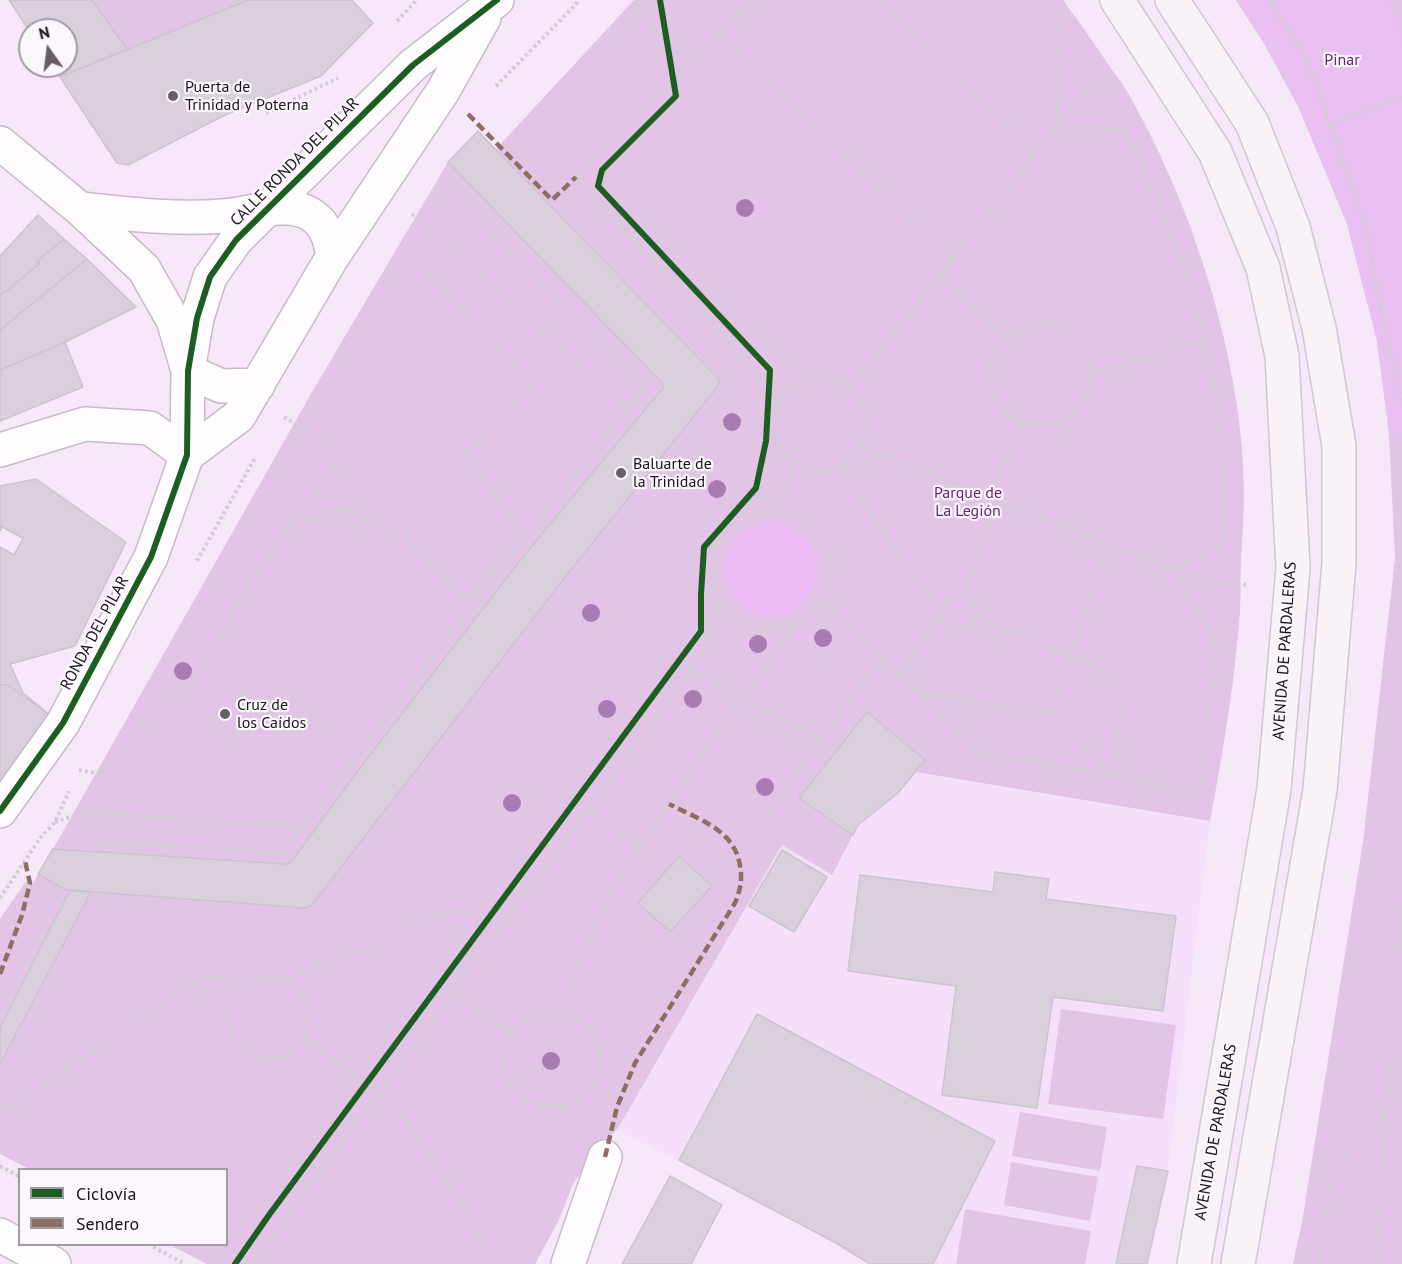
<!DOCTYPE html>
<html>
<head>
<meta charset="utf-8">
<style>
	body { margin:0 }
	#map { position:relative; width:1402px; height:1264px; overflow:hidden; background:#f6e8f9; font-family:"PT Sans",sans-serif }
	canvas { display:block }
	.legend { position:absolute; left:18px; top:1168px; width:210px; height:78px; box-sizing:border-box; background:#fcf7fd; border:2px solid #a29ba3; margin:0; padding:8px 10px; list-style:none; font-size:18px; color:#1b121c }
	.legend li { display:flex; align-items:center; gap:12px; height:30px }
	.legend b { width:30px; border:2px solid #a29ba3 }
	.north { position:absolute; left:18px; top:18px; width:60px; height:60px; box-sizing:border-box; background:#fcf7fd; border:2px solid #a29ba3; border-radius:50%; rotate:346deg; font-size:16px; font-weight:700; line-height:24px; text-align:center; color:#1b121c }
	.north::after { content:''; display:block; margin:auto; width:21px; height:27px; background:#685d69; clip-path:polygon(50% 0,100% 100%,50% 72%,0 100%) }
</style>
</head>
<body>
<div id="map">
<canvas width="1402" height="1264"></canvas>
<ul class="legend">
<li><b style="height:8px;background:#1b5e20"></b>Ciclovía</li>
<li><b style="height:8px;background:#8d6e63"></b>Sendero</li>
</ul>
<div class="north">N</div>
</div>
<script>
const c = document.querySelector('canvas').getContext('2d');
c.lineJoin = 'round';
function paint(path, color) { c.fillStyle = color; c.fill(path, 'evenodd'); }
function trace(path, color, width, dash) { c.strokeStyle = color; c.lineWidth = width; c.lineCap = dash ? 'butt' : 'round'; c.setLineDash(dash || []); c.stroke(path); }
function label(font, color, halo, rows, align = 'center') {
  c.font = font + ' "PT Sans",sans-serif'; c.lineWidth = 4.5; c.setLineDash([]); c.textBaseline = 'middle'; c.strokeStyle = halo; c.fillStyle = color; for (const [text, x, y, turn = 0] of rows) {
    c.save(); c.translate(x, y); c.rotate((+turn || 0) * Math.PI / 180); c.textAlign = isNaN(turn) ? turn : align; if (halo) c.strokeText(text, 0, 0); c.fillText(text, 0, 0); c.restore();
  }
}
paint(new Path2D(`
	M916,772L1210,821L1168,1171L1147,1264H870L836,1243L617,1130L782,845L853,835L858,825L898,793Z`), '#f5dffa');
paint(new Path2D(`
	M92,0H248L127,49Z
	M634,0H1063C1079,22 1095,44 1110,67C1116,75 1123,84 1128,93C1188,198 1231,327 1242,448C1245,485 1244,523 1241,561C1240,577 1241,594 1240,611C1235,681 1223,752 1210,821L916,772L898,793L858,825L832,875L782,845L617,1130L602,1142L573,1184L558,1222L535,1264H207L170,1245L226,1244V1170L29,1169L0,1154V919L27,880L33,884L38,874L66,890L304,908L311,906L559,585L718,386L720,379L496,149Z
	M1236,0H1402V1264H1293L1302,1222L1363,842L1395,558L1389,434L1377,341L1347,224L1299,108L1265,45Z
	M448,162L662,383L663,388L522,558L360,768L291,862L286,864L53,849L312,392Z
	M1061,1009L1176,1025L1163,1119L1048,1104Z
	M1020,1112L1107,1127L1100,1171L1012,1156Z
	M1011,1162L1098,1177L1090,1221L1004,1205Z
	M965,1209L1091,1231L1085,1264H956Z`), '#e2c4e7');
paint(new Path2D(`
	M1236,0H1389L1402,43V432L1389,434L1377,341L1347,224L1299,108L1265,45Z`), '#e9c0f1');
paint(new Path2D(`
	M725 570a46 46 0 1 1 92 0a46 46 0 1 1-92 0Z`), '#edbcf6');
const building = new Path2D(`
	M9,0H92L127,49L60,77L53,66H66V30H30V32Z
	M352,0L373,23L321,76L225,115L128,165L117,163L60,77L248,0Z
	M478,131L720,380L718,386L559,585L311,906L305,908L66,890L38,874L53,849L286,864L291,862L360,768L522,558L663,388L662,383L448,162Z
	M38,215L64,239L37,261L39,264L0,296V256Z
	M64,239L87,259L0,330V296L39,264L37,261Z
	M87,259L136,307L65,342L0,370V330Z
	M65,342L83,387L0,421V370Z
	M36,479L126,542L75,646L10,664L23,693L55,719L8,685H0V547L14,555L23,538L2,527L0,531V486Z
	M0,685H8L55,719L0,800Z
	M867,712L925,760L898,793L858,825L853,835L799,798Z
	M782,850L827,877L794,932L749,906Z
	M679,856L712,886L670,932L638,903Z
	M995,872L1049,879L1046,899L1176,916L1163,1011L1053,997L1037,1108L942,1095L956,986L848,971L860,875L993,892Z
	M70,890L91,892L0,1064V1028Z
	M757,1014L995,1141L933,1264H870L836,1243L679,1160Z
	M1137,1166L1168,1171L1147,1264H1116Z
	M670,1176L722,1205L691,1264H622Z`);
paint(building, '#dacfdc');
trace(building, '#cdc3cf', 1.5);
const minor = new Path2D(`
	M0,143L80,209L144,269L173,320L188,371L221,386L258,385
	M80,209C128,214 175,220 223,216C248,214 291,199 313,216C327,226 330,240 333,256
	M0,450L85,424L150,428L187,455
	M187,455L239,416L333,256L443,91L484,18
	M0,811L63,723L151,557L187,455L188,371L197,318L210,277L236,240L413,65L497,0
	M0,1235L54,1264
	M568,1264L605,1157`);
const major = new Path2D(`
	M1117,0L1215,152L1263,268L1282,356L1293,568L1274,789L1194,1264
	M1172,0L1252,123L1293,227L1319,328L1339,446V563L1320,790L1238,1264`);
trace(minor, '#c6bbc9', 36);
trace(major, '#cec8cf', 36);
trace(new Path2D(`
	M217,0L222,11
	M643,0L634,9L690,63
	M726,0L740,13
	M753,0L576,177L781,399
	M879,0L1035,154
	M1268,0L1305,57L1330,125L1393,100L1402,98
	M397,21L417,0
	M720,34L953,260
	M496,86L580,0
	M266,113L338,78
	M1330,125L1368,233L1377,292L1402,404
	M412,214L629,409
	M940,276L1004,338
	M989 375a51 51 0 1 1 102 0a51 51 0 1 1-102 0Z
	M1092,374L1204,340
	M774 424a46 46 0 1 1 92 0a46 46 0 1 1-92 0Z
	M850,389L1079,98L1114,72
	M284,417L330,445L333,474L290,525
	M861,447L1206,582L1249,585
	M837,468L925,591L943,608
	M990,497L1023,424
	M712 570a59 59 0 1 1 118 0a59 59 0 1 1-118 0Z
	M780,512L794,463
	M197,561L255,458
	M942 615a17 17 0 1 1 34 0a17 17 0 1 1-34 0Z
	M965,598L996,500
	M822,600L980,753L1199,792L1216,641L1173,569L1225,543C1224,495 1224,445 1216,397C1201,303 1168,214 1123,130L1058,126V83L1062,36L1037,0
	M976,617L1126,681L1114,777
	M691,670L822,739
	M901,676L930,628L942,619
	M921,695L1052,712L1113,776
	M1052,712L1108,544
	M79,770L101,774L131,744L148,716L193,678L220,643L249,585L290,525L342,508L403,535L465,601L520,531L466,454L533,385L428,274L453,252
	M588,809L639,847
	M55,822L84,812L280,827H303
	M84,842L283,852L513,553L646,386L485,226
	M738,855L882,658
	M0,898L41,837L55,822L69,791
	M227 1018a41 41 0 1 1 82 0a41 41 0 1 1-82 0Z
	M286,981L317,964L371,949L389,941L406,926L428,916L451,911L477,913L501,928
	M453,993L510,1033
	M504 1059a48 48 0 1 1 96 0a48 48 0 1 1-96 0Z
	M569,1014L576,974L616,880L793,626
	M304,1038L378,1095L406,1120L470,1219L492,1264
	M600,1051L635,1063
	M560,1107L578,1126
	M0,1115L191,984C216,975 216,974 237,991
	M0,1166L20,1177
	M148,1244L185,1264
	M253,1264L707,648L718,599
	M1322,1264L1320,1260L1324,1210L1336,1164L1387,1114
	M1377,1264L1402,900`), '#d1cdd2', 4, [3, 3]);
trace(minor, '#fefcfe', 33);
trace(major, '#f9f3f9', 33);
trace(new Path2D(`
	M468,114L552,200L576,177
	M0,974L22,915L30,883L25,861
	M605,1157L617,1107L635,1063L735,903C741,889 743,876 739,861C732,829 696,818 669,804`), '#8d6e63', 4.5, [9, 4.5]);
trace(new Path2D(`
	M0,811L63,723L151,557L187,455L188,371L197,318L210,277L236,240L413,65L497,0
	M235,1264L269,1215L701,631V594L704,547L756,488L766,441L770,370L598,186L602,170L676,96L660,0`), '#1b5e20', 6);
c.fillStyle = '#aa7bb3';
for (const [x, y] of [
	[745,208],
	[732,422],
	[717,489],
	[591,613],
	[823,638],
	[758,644],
	[183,671],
	[693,699],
	[607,709],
	[765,787],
	[512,803],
	[551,1061]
]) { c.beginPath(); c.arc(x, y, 9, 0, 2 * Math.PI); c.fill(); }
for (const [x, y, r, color] of [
	[173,96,6,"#685d69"],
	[621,473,6,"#685d69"],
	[225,714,6,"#685d69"]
]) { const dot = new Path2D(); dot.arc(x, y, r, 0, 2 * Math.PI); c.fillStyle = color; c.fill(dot); trace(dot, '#fcf7fd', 2); }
label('16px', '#6c217a', '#fcf7fd', [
	["Pinar",1342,60],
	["Parque de",968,493],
	["La Legión",968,511]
]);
label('16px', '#1b121c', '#fcf7fd', [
	["Puerta de",185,87],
	["Trinidad y Poterna",185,105],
	["Baluarte de",633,464],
	["la Trinidad",633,482],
	["Cruz de",237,705],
	["los Caídos",237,723]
], 'left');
label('16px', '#1b121c', '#fcf7fd', [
	["CALLE RONDA DEL PILAR",295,162,-45],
	["RONDA DEL PILAR",95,633,-62],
	["AVENIDA DE PARDALERAS",1285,651,-86],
	["AVENIDA DE PARDALERAS",1216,1132,-80]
]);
</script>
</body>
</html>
